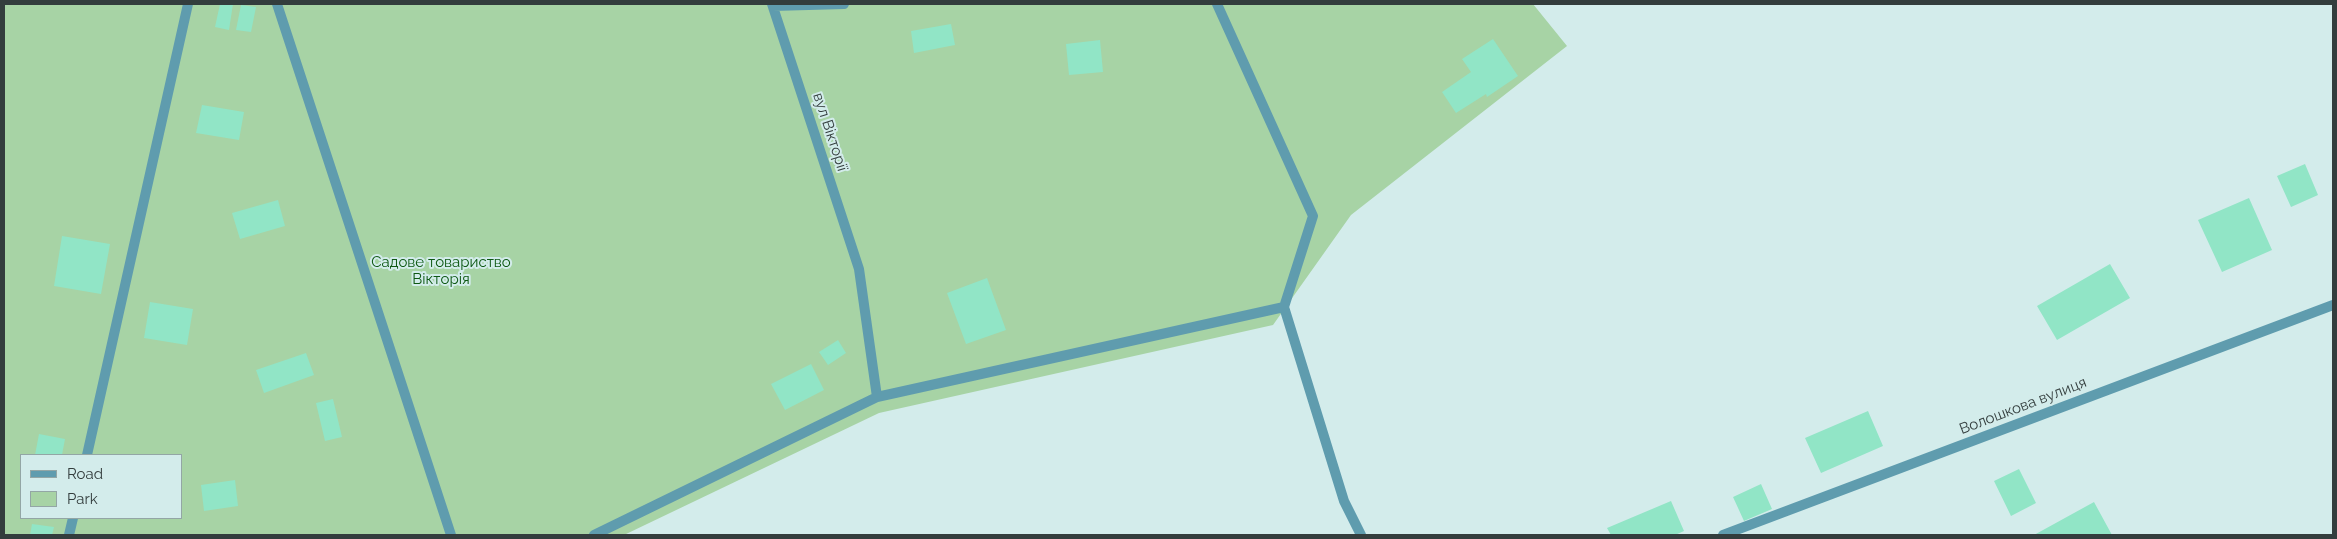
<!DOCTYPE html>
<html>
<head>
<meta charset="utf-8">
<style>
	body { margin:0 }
	#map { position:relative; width:2337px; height:539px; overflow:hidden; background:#d3eceb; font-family:Raleway,sans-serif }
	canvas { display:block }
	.frame { position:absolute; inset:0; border:5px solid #333d3d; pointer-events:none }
	.legend { position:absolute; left:20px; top:454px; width:162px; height:65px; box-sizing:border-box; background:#d3eceb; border:1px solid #93a6a5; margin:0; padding:6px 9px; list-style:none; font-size:15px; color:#333d3d }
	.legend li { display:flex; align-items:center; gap:10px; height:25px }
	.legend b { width:25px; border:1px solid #93a6a5 }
</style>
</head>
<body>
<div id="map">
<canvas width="2337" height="539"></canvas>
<div class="frame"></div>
<ul class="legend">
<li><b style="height:6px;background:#5f9cae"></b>Road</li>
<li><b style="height:14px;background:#a7d3a5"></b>Park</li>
</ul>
</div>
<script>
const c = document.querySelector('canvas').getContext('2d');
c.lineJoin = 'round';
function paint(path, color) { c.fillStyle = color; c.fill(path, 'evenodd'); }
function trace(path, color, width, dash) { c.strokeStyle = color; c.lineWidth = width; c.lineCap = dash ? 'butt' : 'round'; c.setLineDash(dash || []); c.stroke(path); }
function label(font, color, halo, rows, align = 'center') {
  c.font = font + ' Raleway,sans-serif'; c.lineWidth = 4; c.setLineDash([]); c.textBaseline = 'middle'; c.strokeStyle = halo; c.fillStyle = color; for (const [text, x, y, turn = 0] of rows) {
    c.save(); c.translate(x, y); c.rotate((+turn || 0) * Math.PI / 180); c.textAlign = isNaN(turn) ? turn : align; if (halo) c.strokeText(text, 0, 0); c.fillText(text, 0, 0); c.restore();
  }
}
paint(new Path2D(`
	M4,4H1533L1567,46L1351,215L1273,325L879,413L624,535H4ZM21,455H181V518H21Z`), '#a7d3a5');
paint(new Path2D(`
	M220,4H233L229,30L215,27Z
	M241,5L256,7L251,32L236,30Z
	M951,24L955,45L914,53L911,31Z
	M1493,39L1518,76L1487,97L1486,94L1456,113L1442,92L1471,72L1462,59Z
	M1100,40L1103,72L1069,75L1066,44Z
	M202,105L244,112L239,140L196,133Z
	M2305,164L2318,195L2291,207L2277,176Z
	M2249,198L2272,250L2222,272L2198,220Z
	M278,200L285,226L240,239L232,213Z
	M62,236L110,244L101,294L54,286Z
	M2110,264L2130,298L2057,340L2037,306Z
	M987,278L1006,330L966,344L947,293Z
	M150,302L193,309L187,345L144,338Z
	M838,340L846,353L828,365L819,352Z
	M306,353L314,375L264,393L256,370Z
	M811,364L824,390L785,410L771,384Z
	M333,399L342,437L325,441L316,403Z
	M1868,411L1883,446L1821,473L1805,438Z
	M39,434L65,439L62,455H35Z
	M2019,469L2036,503L2011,516L1994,481Z
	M235,480L238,506L204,511L201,485Z
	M1761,484L1772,509L1744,521L1733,497Z
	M1671,501L1684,531L1675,535H1611L1607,528Z
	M2094,502L2112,535H2034Z
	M32,524L54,527L52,535H30Z`), '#91e5c6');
trace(new Path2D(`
	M277,4L451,535
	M1217,4L1313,216L1284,307
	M773,6L844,4
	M877,397L1284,307L1344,501L1361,535
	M87,455L188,4
	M69,535L73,518
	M594,535L877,397L859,269L772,4
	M1723,535L2333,305`), '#5f9cae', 10);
label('15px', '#333d3d', '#d3eceb', [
	["вул Вікторії",830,132,72],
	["Волошкова вулиця",2023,406,-21]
]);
label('15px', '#0d5812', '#d3eceb', [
	["Садове товариство",441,262],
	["Вікторія",441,279]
]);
</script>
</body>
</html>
